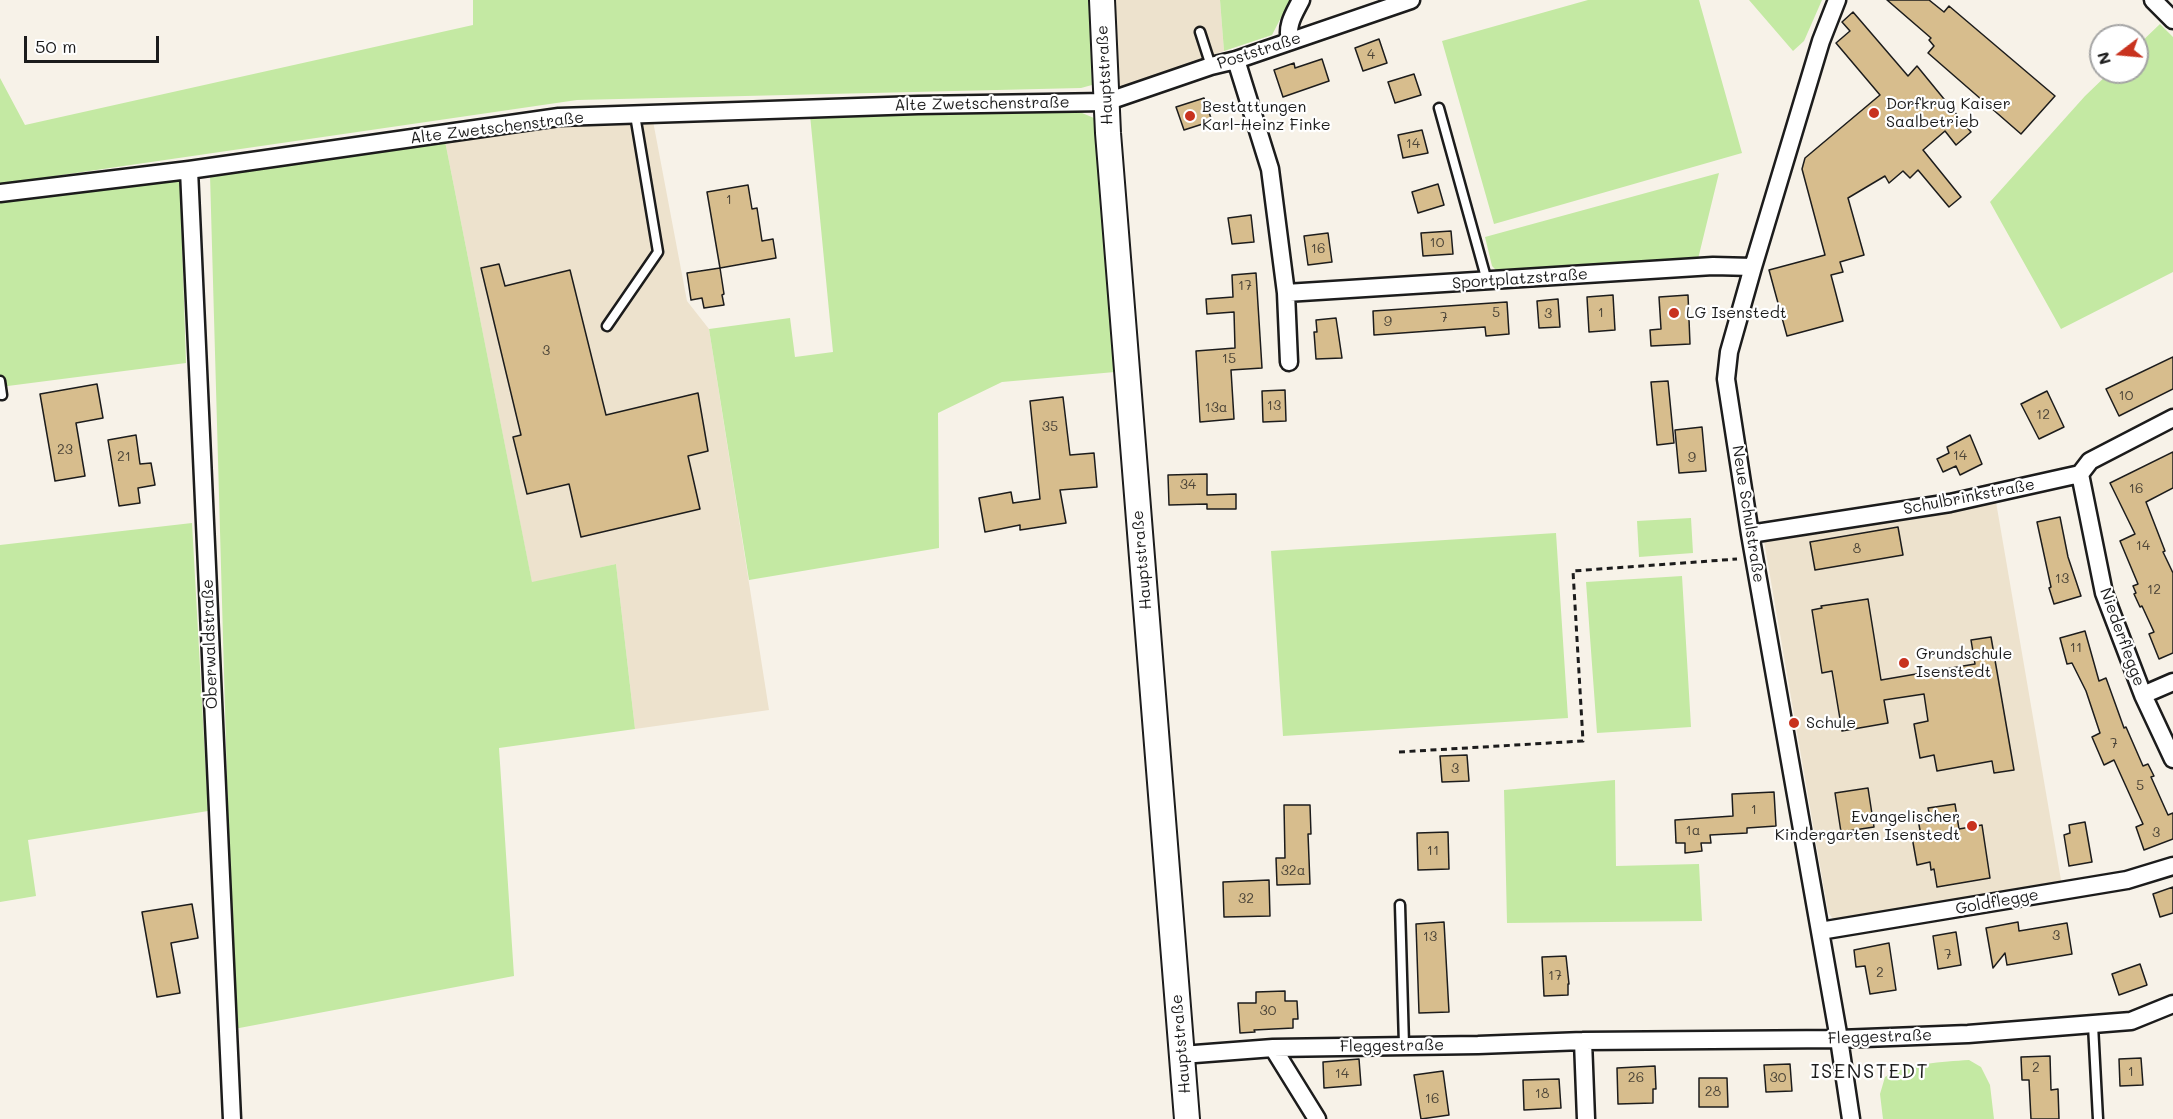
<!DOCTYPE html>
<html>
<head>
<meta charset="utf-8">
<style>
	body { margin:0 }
	#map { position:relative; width:2173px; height:1119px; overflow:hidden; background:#f7f2e8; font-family:Mali,sans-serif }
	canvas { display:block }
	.north { position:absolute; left:2089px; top:24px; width:60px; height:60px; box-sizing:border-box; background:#fff; border:2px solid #a4a4a4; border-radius:50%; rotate:254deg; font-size:16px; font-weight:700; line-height:24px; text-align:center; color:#1c1c1c }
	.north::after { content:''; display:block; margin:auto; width:21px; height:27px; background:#c8321e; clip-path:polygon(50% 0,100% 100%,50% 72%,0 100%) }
	.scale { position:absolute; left:24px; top:36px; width:135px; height:27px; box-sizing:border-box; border:3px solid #1c1c1c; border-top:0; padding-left:8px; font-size:18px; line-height:21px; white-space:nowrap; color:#1c1c1c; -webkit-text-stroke:4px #fff; paint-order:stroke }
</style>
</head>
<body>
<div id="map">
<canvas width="2173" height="1119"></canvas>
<div class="north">N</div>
<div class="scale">50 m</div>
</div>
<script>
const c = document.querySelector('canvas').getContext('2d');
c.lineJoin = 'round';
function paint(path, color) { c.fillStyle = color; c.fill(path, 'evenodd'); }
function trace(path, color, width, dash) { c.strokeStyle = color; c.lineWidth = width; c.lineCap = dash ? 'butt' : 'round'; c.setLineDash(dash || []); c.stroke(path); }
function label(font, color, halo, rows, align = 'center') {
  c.font = font + ' Mali,sans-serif'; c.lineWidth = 4.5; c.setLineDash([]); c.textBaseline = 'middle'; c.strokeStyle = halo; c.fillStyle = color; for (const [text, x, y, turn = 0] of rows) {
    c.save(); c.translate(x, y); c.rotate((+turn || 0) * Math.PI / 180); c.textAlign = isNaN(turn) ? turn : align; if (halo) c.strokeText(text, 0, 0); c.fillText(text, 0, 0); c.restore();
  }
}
paint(new Path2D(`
	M1114,0H1220L1224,51L1118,89Z
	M653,121L687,301L709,329L769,710L635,729L616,564L532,583L445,141L563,124Z
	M1996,502L2062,886L1841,921L1833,919L1828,912L1764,541Z`), '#ede2cd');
paint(new Path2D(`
	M473,0H1089L1092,85L1081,88L577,100L0,184V78L25,125L473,25Z
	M1220,0H1290L1272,35L1224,51Z
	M1588,0H1699L1742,153L1494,224L1442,41Z
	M1749,0H1822L1804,41L1793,51Z
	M2160,24L2173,37V272L2061,329L1990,202L2085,96L2110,72H2137V46Z
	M1075,110L1094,118L1115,372L1002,382L938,413L939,548L749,580L709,329L790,318L795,357L833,352L810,115Z
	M445,141L532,582L616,564L635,729L499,748L514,976L234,1029L210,175Z
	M1719,173L1698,259L1499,273L1492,266L1485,237Z
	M180,180L186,363L0,387V201Z
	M1691,518L1693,553L1639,557L1637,521Z
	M192,523L208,811L28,840L36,896L0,902V545Z
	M1556,533L1568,718L1283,736L1271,551Z
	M1682,576L1691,727L1597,733L1586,582Z
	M1615,780L1616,866L1699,864L1702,921L1507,923L1504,790Z
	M1969,1060L1981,1067L1990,1085L1994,1119H1883L1880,1094L1885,1077C1909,1063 1942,1062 1969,1060Z`), '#c4e9a3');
const building = new Path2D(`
	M1887,0H1929L1944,12L1949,6L2055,96L2021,134L1928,53L1934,46L1929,40L1931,38Z
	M1853,12L1908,76L1917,66L1971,132L1956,145L1945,131L1923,150L1961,197L1949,207L1918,170L1910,178L1903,171L1889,183L1885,176L1848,198L1864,255L1840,262L1843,272L1831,275L1843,321L1787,336L1769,270L1825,255L1802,169L1805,158L1880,95L1836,43L1850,31L1842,22Z
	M1379,39L1387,63L1363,71L1355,48Z
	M1322,59L1329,81L1283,97L1274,70L1294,63L1295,68Z
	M1414,74L1421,95L1395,103L1388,82Z
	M1204,98L1212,121L1184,130L1176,107Z
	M1422,130L1428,153L1403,158L1398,135Z
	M1438,184L1444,205L1418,213L1412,192Z
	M748,185L752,209L757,208L762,241L773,239L776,258L720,268L707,192Z
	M1251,215L1254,242L1232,244L1228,218Z
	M1451,231L1453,254L1423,256L1421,233Z
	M1328,233L1332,262L1308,265L1304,236Z
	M499,264L505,286L570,270L606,415L698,393L708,451L688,456L700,509L581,537L569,484L527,494L513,437L521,435L481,268Z
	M720,268L724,294L722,295L724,305L704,308L702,298L691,300L687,273Z
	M1256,273L1262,368L1231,370L1234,419L1200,422L1196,351L1235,348L1234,312L1207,314L1206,299L1233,297L1232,275Z
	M1613,295L1615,330L1589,332L1587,297Z
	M1688,295L1690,344L1651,346L1650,330L1661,329L1659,297Z
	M1558,299L1560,327L1539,328L1537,301Z
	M1507,302L1509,334L1486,336L1485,327L1374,335L1373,311Z
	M1336,318L1342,358L1316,359L1314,332H1317L1316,320Z
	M2173,357V389L2119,416L2106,389Z
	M1668,381L1674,443L1657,445L1651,382Z
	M97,384L103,418L76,423L85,476L55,481L40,394Z
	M1285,390L1286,421L1263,422L1262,391Z
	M2047,391L2064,427L2039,439L2021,404Z
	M1063,397L1070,455L1094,453L1097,487L1060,490L1066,523L1020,530V525L985,532L979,498L1011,492L1013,503L1040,499L1030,401Z
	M1702,427L1706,471L1679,473L1675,430Z
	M136,435L140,464L151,463L155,485L138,488L140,503L119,506L108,440Z
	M1970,435L1982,464L1960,475L1956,466L1943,472L1937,459L1949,453L1947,447Z
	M2173,452V488L2146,502L2165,551L2163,552L2173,573V653L2159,659L2149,634L2154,632L2142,606L2140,607L2134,594L2136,593L2133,586L2138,584L2120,541L2135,534L2110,483Z
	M1207,474V495L1236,494V509H1207V504L1169,505L1168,475Z
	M2060,517L2068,557L2081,596L2054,604L2049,588L2051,587L2037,522Z
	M1898,527L1903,555L1815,570L1810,542Z
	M1868,599L1881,680L1975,664L1971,640L1991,637L2014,770L1994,773L1992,761L1937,771L1934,755L1920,758L1914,724L1928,721L1924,694L1884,700L1888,723L1842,731L1832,671L1822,673L1812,610L1822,608L1821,606Z
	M2085,631L2099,681L2106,678L2124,728L2126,727L2143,766L2148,764L2154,776L2151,777L2168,815L2173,813V839L2144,850L2136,827L2143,824L2114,760L2104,765L2092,737L2100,733L2086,691L2072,663L2067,664L2060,638Z
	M1467,755L1469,781L1442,782L1440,756Z
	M1868,788L1874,827L1841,832L1835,793Z
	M1774,792L1776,826L1747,828V833L1710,835L1711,843H1701L1702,851L1685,853V843H1676L1675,820L1733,816L1732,794Z
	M1955,804L1959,829L1982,825L1990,878L1937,887L1934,869L1931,870L1930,862L1917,865L1912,837L1921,836L1918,819L1930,817L1928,808Z
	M1284,805H1310L1311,834H1308L1310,884L1277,885L1276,858H1285Z
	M2085,822L2092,862L2069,866L2064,835L2070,833L2069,825Z
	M1448,832L1449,869L1418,870L1417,833Z
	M1269,880L1270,916L1224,917L1223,882Z
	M2173,887V913L2160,917L2153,894Z
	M192,904L198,938L171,943L180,993L157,997L142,912Z
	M1444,922L1449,1012L1419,1013L1416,924Z
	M2018,922L2019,931L2067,923L2072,954L2007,965L2005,953L1993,968L1986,928Z
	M1956,932L1961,965L1938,969L1933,936Z
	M1889,943L1896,990L1870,994L1865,966L1856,967L1854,950Z
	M1566,956L1569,984H1568V995L1544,996L1542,957Z
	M2140,964L2147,985L2119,995L2112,974Z
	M1285,991V1001H1297L1298,1019H1293V1028L1254,1030L1255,1032L1240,1033L1238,1003H1256V992Z
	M2050,1056L2051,1090L2058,1089L2059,1119H2031L2029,1080H2022L2021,1057Z
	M2141,1058L2143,1085L2120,1086L2119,1059Z
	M1359,1059L1361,1085L1324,1088L1323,1062Z
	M1790,1064L1792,1091L1766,1092L1764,1065Z
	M1655,1066L1656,1089H1653V1103L1618,1104L1617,1068Z
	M1443,1071L1449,1115L1421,1119L1414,1075Z
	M1699,1078H1727L1728,1107H1699Z
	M1559,1079L1561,1108L1524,1110L1523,1080Z`);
paint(building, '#d7bd8d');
trace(building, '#1c1c1c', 1.5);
const lane = new Path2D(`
	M1200,32L1211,66
	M1439,108L1487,281
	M607,326L658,252L635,115
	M0,381L2,395
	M1400,905L1404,1045
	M2093,1025L2098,1119`);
const street = new Path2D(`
	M1837,0L1821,41L1753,267L1729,352L1726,379L1750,534L1839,1039L1851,1119
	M2153,0L2173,20
	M1290,41C1286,25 1294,14 1301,0
	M1236,60L1270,169L1286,293L1289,362
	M189,170L232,1119
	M0,193L189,170L559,117L918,105L1106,102L1211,66L1236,60L1411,0
	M1286,293L1713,266L1753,267
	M2080,474L2104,593L2143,695L2173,759
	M1750,534L1950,503L2080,474L2090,461L2173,418
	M2143,695L2173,682
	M1820,931L2127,880L2173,866
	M1583,1041L1586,1119
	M1273,1048L1317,1119
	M1182,1055L1273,1048L1478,1045L1583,1041L1839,1039L1968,1034L2131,1021L2173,1004`);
const secondary = new Path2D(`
	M1102,0L1108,133L1187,1119`);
trace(lane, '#1c1c1c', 13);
trace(street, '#1c1c1c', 21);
trace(secondary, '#1c1c1c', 28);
trace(new Path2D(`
	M1399,752L1583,741L1573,571L1737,559`), '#1c1c1c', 3, [6, 4.5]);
trace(lane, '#fff', 8);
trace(street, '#fff', 16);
trace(secondary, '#fff', 24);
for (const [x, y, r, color] of [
	[1874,113,6,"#c8321e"],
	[1190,116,6,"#c8321e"],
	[1674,313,6,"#c8321e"],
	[1904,663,6,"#c8321e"],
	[1794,723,6,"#c8321e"],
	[1972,826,6,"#c8321e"]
]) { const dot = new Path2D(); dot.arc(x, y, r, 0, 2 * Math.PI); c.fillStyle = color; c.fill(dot); trace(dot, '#fff', 2); }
label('14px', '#4b4438', null, [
	["4",1371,55],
	["14",1413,144],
	["1",729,200],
	["10",1437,243],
	["16",1318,249],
	["17",1245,286],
	["5",1496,313],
	["1",1601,313],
	["3",1548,314],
	["7",1444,318],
	["9",1388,322],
	["3",546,351],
	["15",1229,359],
	["10",2126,396],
	["13",1274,406],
	["13a",1216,408],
	["12",2043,415],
	["35",1050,427],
	["23",65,450],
	["14",1960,456],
	["21",124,457],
	["9",1692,458],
	["34",1188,485],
	["16",2136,489],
	["14",2143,546],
	["8",1857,549],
	["13",2062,579],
	["12",2154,590],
	["11",2076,648],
	["7",2114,744],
	["3",1455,769],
	["5",2140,786],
	["1",1754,810],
	["1a",1693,831],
	["3",2156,833],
	["11",1433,851],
	["32a",1293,871],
	["32",1246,899],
	["3",2056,936],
	["13",1430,937],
	["7",1948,955],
	["2",1880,973],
	["17",1555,976],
	["30",1268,1011],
	["2",2036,1068],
	["1",2131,1072],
	["14",1342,1074],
	["26",1636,1078],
	["30",1778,1078],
	["28",1713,1092],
	["18",1542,1094],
	["16",1432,1099]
]);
label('16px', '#1c1c1c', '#fff', [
	["Poststraße",1259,51,-18],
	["Hauptstraße",1105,75,-93],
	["Alte Zwetschenstraße",982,104,-1],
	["Alte Zwetschenstraße",497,128,-7],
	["Sportplatzstraße",1520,279,-4],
	["Schulbrinkstraße",1969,497,-11],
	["Neue Schulstraße",1748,514,81],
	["Hauptstraße",1142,560,-95],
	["Niederflegge",2122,637,70],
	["Oberwaldstraße",210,644,-92],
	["Goldflegge",1997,902,-10],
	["Fleggestraße",1880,1037,-2],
	["Hauptstraße",1181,1044,-95],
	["Fleggestraße",1392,1046,-1]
]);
label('16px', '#1c1c1c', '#fff', [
	["Dorfkrug Kaiser",1886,104],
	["Saalbetrieb",1886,122],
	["Bestattungen",1202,107],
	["Karl-Heinz Finke",1202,125],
	["LG Isenstedt",1686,313],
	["Grundschule",1916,654],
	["Isenstedt",1916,672],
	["Schule",1806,723],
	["Evangelischer",1960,817,"right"],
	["Kindergarten Isenstedt",1960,835,"right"]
], 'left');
c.letterSpacing = '1.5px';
label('20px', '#1c1c1c', '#fff', [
	["ISENSTEDT",1870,1072]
]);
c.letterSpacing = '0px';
</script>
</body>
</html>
